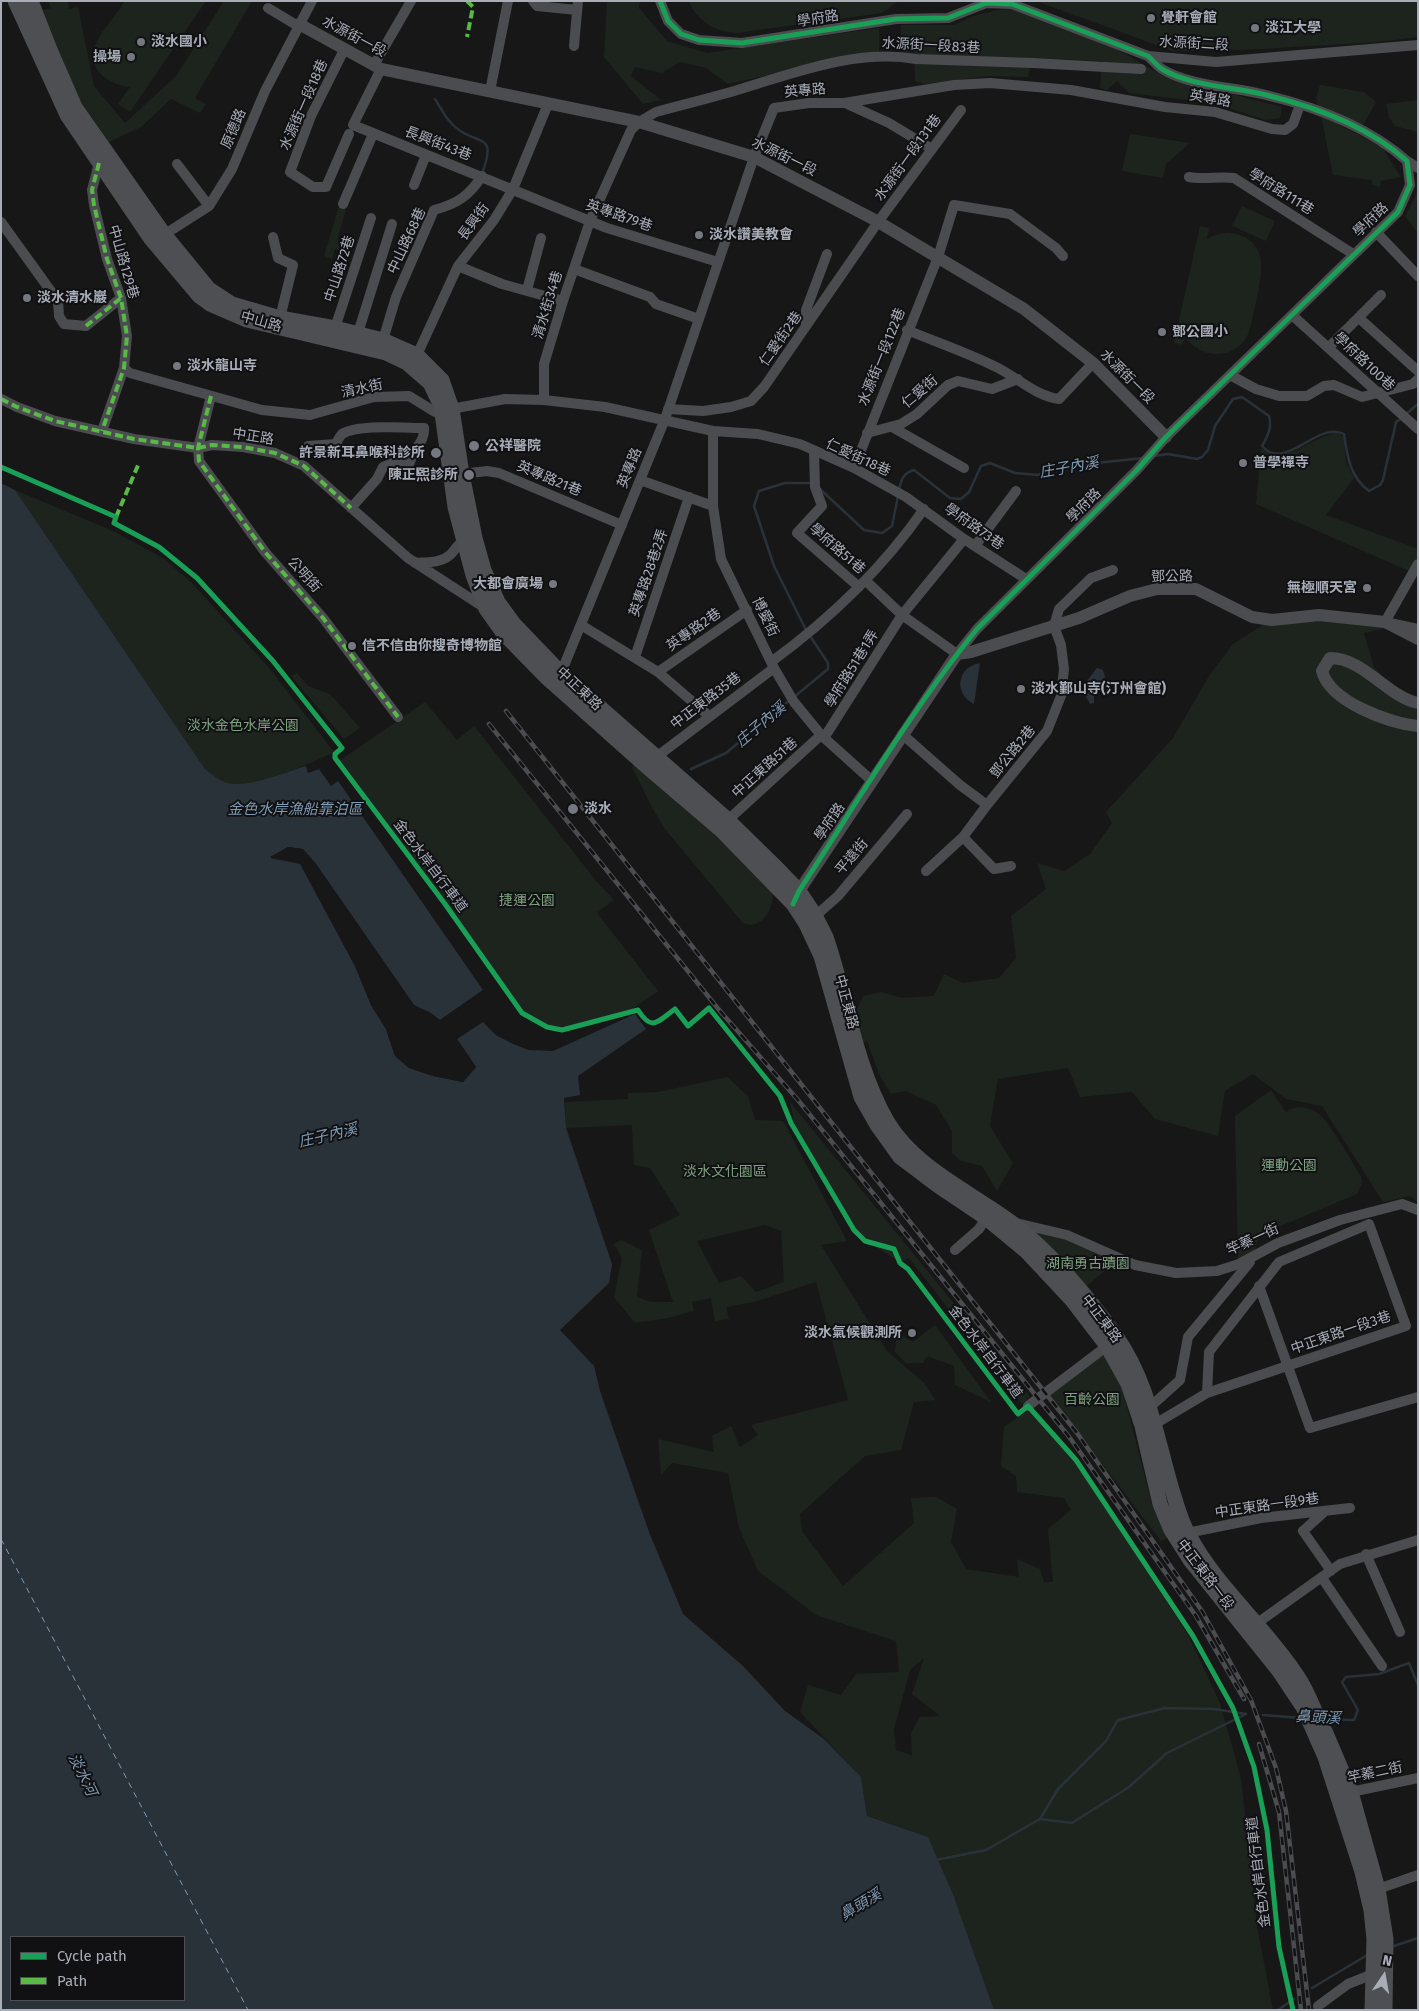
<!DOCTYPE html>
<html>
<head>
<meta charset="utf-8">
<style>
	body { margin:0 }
	#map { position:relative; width:1419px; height:2011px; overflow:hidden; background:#171717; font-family:"Fira Sans",sans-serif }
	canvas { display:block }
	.frame { position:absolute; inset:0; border:2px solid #a8adb8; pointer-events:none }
	.legend { position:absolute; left:10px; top:1936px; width:175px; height:65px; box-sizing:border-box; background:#111113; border:1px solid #4d4f55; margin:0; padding:6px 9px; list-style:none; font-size:15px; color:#a8adb8 }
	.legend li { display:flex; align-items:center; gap:10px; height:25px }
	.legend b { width:25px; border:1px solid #4d4f55 }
	.north { position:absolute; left:1359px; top:1951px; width:50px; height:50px; -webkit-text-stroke:4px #111113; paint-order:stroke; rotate:12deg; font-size:14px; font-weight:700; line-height:20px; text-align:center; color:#a8adb8 }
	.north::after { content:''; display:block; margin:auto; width:18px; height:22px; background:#a8adb8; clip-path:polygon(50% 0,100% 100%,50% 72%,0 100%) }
</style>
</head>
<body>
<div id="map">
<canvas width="1419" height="2011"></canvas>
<div class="frame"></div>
<ul class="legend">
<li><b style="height:6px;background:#1a9f57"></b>Cycle path</li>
<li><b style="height:6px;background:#58b947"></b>Path</li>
</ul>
<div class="north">N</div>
</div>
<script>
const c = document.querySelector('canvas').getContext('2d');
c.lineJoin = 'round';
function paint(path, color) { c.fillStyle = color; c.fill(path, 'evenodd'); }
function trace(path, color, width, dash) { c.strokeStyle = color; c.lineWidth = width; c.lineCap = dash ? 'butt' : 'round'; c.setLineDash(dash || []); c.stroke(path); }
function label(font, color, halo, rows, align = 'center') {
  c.font = font + ' "Fira Sans","Noto Sans TC",sans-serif'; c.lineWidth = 4; c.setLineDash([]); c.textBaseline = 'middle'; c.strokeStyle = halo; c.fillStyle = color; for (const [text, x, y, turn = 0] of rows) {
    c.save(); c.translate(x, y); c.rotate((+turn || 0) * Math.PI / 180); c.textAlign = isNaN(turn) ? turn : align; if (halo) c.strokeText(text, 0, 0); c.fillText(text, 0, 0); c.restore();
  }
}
paint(new Path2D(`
	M48,1H68L69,9L78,7L94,86L125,123L176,76L224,1H252L195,98L206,104L200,113L171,99L141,127L109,142L75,93L43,10L51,8Z
	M125,1H206L130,112L118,104L130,87C110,85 86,70 95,46C101,31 116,15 125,1Z
	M607,1H640L639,8L667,41L707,53L879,28V51L728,84L706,68L680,62L662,73L635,67L631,76L661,100L643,104L604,57Z
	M688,1H899L882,13L736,33C713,31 699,22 688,1Z
	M1036,1H1418V37L1378,42L1243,50L1173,51Z
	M1012,9L1113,47L1163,76L1282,107L1280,118L1266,120L1212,103L1129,93L1117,81L1107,90L1100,88L1102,61L1032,58L1028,77L987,76L924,84L915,81L914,53L900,51L901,25H954L973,16L997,10Z
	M1320,85L1364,92L1376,102L1362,127L1318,107L1316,98Z
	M1418,100V132L1395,126L1389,117L1386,104Z
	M1321,115L1382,147L1401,177L1381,181L1380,187L1372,185V180L1333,175Z
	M1130,134L1190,143L1166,164L1163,178L1122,171Z
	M1418,191V233L1405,216Z
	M339,206L346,209L337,240L349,244L347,252L335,249L332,259L324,256Z
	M1242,206L1275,221L1266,241L1232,226Z
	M1200,226L1209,228L1207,239C1217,233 1228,231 1240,235C1270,247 1261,277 1256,302C1253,313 1252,328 1246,338C1230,362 1200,357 1185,337L1182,345L1174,343Z
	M1337,433L1343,436L1346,462L1354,478L1326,515L1418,549V557L1409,571L1256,504L1261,448C1285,468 1312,436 1337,433Z
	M15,490L113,531L163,558L191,582L269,668L334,752C312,763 251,790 227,783C218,781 212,774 205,769Z
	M1316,619L1387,628L1364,633L1374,667L1406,702L1418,707V1202L1410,1196L1383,1202L1322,1106L1286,1099L1253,1074L1225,1091L1218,1136L1155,1119L1132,1092L1080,1097L1068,1068L998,1079L990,1126L1013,1163L997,1191L982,1166L961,1161L952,1153V1131L936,1105L906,1091L891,1094L879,1074L867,1041L859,1045L851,1012L857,1009L863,996L881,992L902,998L934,996L944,974L963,983L999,978L1016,958L1011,916L1046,889L1037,863L1064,871L1090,854L1112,823L1106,812L1173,738L1209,676L1233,644L1266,623Z
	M297,673L308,686L330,694L360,728L344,739L291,676Z
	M425,702L457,740L474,726L597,882L614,900L597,913L658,991L631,1010L558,1028L546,1026L532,1019L518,1007L421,869L339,761Z
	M634,763L712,831L772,891C775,908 762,931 743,923L665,829L650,804L632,767Z
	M727,1077L748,1096L755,1120L783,1121L847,1241L821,1245L887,1351L924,1383L935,1400L914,1402L901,1450L865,1456L800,1514L802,1531L843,1586L914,1523L911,1498L936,1497L957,1509L951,1542L966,1569L1019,1577L1017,1559L1040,1569L1044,1582H1053L1048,1529L1071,1510L1064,1498L1017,1492L1016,1476L1001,1466L1004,1427L1031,1408L1075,1461L1188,1635L1220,1703L1241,1778L1257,1926L1273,2010H994L953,1894L928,1837L867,1816L861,1777L800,1712L808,1685L841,1695L856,1674L899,1672L896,1641L816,1615L758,1571L739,1528L728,1473L672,1463L661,1475L658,1439L714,1452L712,1436L731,1426L740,1447L758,1435L751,1425L848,1400L816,1282L754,1302L726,1307L729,1319L715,1321L711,1298L692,1302L694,1311L668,1318L635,1323L614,1297L622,1258L614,1244L621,1240L642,1250L637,1297L651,1302H673L649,1230L680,1215L650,1168L634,1165L632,1125L566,1128L565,1102L628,1099V1093L658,1092ZM765,1225L781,1231L784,1282L756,1292L741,1276L719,1283L697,1241ZM924,1658L912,1694L940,1716L920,1717L911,1733L912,1755L896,1750L894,1729L910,1670Z
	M1271,1090L1286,1112C1295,1105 1309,1106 1319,1114C1330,1123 1352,1162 1361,1176L1362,1183L1357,1194L1271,1230C1261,1236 1256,1239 1255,1251L1238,1260L1235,1116Z
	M790,1102L1030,1397L1022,1404L909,1258L900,1262L853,1233L797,1136Z
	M1034,1231C1055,1235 1101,1244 1113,1263L1087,1286Z
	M935,1325L991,1402L955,1385L954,1366L927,1356L923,1363H906L895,1352L897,1333L913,1342Z
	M1102,1352L1123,1391L1152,1505L1167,1538L1161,1541L1049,1394Z`), '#1d241e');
paint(new Path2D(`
	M1,483L15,490L205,769C212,774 219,781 228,783C248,788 286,772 306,766L308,773L319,769L331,786L338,781L483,990L440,1020L431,1013L414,1005L316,864L303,849L288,847L270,857L300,863L355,966L371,1005L386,1029L395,1056L409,1068L433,1076L463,1082L476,1067L457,1039L483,1021L496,1035L513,1044L529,1050L553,1051L635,1014L646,1029L578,1076L580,1095L564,1098L566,1128L612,1264L609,1283L560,1330L594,1366L600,1391L649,1532L683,1614L743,1666L785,1711L824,1739L861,1777L867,1816L928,1837L953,1894L994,2010H1ZM11,1937H184V2000H11Z
	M980,663L974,704C953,693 957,667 980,663Z
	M1097,668L1103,670L1105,677L1094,693V703L1090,704L1085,695L1088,691L1086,682Z`), '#2a3239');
paint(new Path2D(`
	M288,847L303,849L316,864L414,1005L440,1020L483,990L484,992L441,1023L413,1007L314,865L301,851L289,850L277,857L302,862L357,965L373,1004L388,1028L397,1054L410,1066L462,1079L473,1067L455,1038L483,1019L497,1033L526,1046L529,1050L496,1035L483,1022L457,1039L476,1067L463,1082L433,1076L409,1068L395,1056L386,1029L371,1005L355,966L300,864L270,858Z`), '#171717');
trace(new Path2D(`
	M435,99C442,110 448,123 459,130C480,145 496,134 483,171
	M1406,414L1418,404
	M1153,456L1168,454L1197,459L1202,457L1208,450L1215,426L1233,399L1242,397L1269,416C1272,427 1268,436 1262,446C1285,473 1318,420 1344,434C1347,456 1350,477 1369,491L1380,485L1383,480L1396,422L1402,418
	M820,489L864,530L882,533L892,526L898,496
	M899,490C901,480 903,473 914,470L950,498L961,499L969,492L981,466L990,463L1015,473L1038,475L1059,467L1143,458
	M807,632L774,566L754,506L759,491L785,483H811
	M794,697L828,669V663L810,636
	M691,769L726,753L790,700
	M1263,1715L1301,1718
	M1314,1719L1354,1720L1358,1710L1342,1682L1346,1677L1379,1674L1409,1663L1418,1685
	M1040,1819L1072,1823L1129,1787L1167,1753L1244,1715
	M936,1860L986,1850L1040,1819L1058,1789L1106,1741L1118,1720L1165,1708L1214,1709L1246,1714
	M1391,1947L1418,1938
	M1312,1988L1369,1954
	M1278,2010L1294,1999`), '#2a3239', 2.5);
trace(new Path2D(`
	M1,1539L248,2010`), '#7f9bb3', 1, [6, 5]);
trace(new Path2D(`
	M533,1L537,6L577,10
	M660,1L668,21L681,34L699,40L742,43L896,19L948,18L986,3L1012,4L1148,56C1153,60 1157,66 1162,69C1189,86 1235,87 1266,95C1316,107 1368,126 1407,161L1410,185L1398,212L1166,437L1136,471L977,629L957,654L902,615L866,581
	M268,8L298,26
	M574,46L578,1
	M344,50L311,116L290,172L313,187H326L349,134
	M1148,56L1216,62L1418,45
	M374,65L411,1
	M381,69L353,125L607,228L718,262
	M490,91L508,1
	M845,103L889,123L932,149
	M1407,161L1418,168
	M99,163L92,190L94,205L107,259L121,298L127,336L124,368L102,431
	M177,164L209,206
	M1189,177C1204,180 1218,176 1234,178L1353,254
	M414,185L426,155
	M343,204L373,134
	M1,222L58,301L59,316L64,324L86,326L121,298
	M1376,232L1418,276
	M273,237L278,258L293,265L280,318
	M159,238L209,206L232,169L265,91L312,1
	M458,266L502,284L563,301
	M574,269L650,297L656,304L699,319
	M527,290L541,238
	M1292,315L1418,429
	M1359,318L1418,371
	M806,326V310L827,254
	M335,328L371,218
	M907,330C936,342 966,352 994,366C1016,376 1035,396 1059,399L1093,363
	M358,333L392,224
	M383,340L396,297L434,210C457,204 469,196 482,176
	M1329,347L1381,295
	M417,355L458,266L494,220L513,189L548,104
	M124,368L130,373L262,410L310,415L374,397L409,396L435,412L505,399L544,400L605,407L713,431L758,434L800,444L854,468L906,497L964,539L1026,579
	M1230,375L1256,389L1279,396H1307L1324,386L1334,385L1362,397L1413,384L1418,379
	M211,396L198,448L199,461L265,552L323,618L398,717
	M1,399L17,407L55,421L134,439L198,448L212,445L243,447L275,453L304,466L408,558L485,608
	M544,400V364L563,301L590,221L631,130L639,122L656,112C685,104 715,97 744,88C799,71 859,49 916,59L1033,63L1141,69
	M668,409L703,411L731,407L751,401L764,387L878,222L961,110
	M892,427L964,468
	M713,431V506L721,559L774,668L794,702L821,735L871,780
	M867,433L901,424L917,414L948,385L958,381L992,389L1018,379
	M308,446L336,444C338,440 339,437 342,434C358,424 405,428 424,428C425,443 413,448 410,462L397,461L383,467L377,479L351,508
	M814,452L815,487L822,506L797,533L859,587
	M854,468L938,257L954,205L1010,214L1056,248L1063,256
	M462,474L487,471L499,473L622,525
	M640,480L713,506
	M975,546L1016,491
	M415,563C427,562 441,563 450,555C456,549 457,544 464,541
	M1418,564L1385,622L1418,629
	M581,625L658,672
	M635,657L689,497
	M771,662C830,619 882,569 924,509
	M561,673L665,419L754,157L774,108L809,103H844L954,85L990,83L1071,90L1165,107L1215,112L1272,129L1285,130L1293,124L1300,105
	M708,715L658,672L747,610
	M902,734L960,785L987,805L963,837L926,871
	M824,738L902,615L964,539
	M655,758L774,668
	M987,805L1047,731L1061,696L1064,669L1061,645L1054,626L1059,609L1091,578L1113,570
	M728,820L821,735
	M963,837L994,869L1011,866
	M812,919L838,896L907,814
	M1016,1223L1067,1235L1135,1265L1176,1273L1217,1271L1239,1264L1278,1243L1340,1220L1402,1204L1418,1210
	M955,1250L979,1229L986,1218
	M1259,1286L1310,1428L1418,1397
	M1028,1406L1111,1343
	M1150,1407L1180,1380L1188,1337L1250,1262
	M1150,1425L1155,1424L1207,1393L1406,1326L1369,1224L1279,1262L1209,1352L1207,1393
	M1324,1512L1303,1531L1331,1571
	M1187,1533L1261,1518L1350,1508
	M1366,1554L1400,1632
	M1322,1578L1382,1666
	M1256,1624L1340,1564L1418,1540
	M1346,1793L1418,1778
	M1378,1889L1418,1875
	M1318,2006L1348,1984L1373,1974`), '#4b4c50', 10);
trace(new Path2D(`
	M299,24L381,69L639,122L754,157L875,220L1024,309L1093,363L1166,437
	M1418,703C1386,696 1364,658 1330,658L1322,671C1330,702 1389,723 1418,726
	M799,891L957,654L971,652L1079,618L1130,596L1157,589H1196L1252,617L1272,620L1319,615L1385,622L1418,639`), '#4b4c50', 12);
trace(new Path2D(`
	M15,1L67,115L151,239L199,296L210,304L247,320L386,353L407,363L430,383L441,406L455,507L473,575L486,609L503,633L547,678L647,767L721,830L793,904L806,924L821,956L861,1097L877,1125L900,1157L937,1185L986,1218L1027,1252L1071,1299L1107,1346L1128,1384L1142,1426L1160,1504L1171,1530L1190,1560L1279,1671L1303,1707L1325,1757L1362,1872L1371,1910L1374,1939L1372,2010
	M31,1L51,52L75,107L164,234L209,289L232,304L280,318L335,328L383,340L417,355L442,380L452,409L462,474L475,538L484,570L498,602L514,624L561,673L728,820L774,865L799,891L815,915L826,937C847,998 855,1065 887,1121C914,1167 969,1191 1011,1222C1048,1249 1089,1298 1116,1336C1148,1381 1156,1435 1171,1486C1176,1502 1180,1520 1189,1535C1217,1588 1266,1627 1298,1677C1305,1687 1310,1699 1315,1711
	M1325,1731L1351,1792L1378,1889L1386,1939L1385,2010`), '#4d4f52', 15);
const rail = new Path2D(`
	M506,711L1077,1433L1202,1611L1251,1700L1276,1768L1286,1811L1309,2010
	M489,724L720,1011L798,1100L1070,1438L1196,1616L1244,1699
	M1259,1744L1279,1812L1301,2010`);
trace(rail, '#4b4c4f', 4.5);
trace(rail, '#111113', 2.5, [8]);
trace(new Path2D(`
	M467,1L473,7L467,37
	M99,163L92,190L94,205L107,259L121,298L127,336L124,368L102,431
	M86,326L121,298
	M211,396L198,448L199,461L265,552L323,618L398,717
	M1,399L17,407L55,421L134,439L198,448L212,445L243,447L275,453L304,466L351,508
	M116,517L139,463`), '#58b947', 4, [8, 4]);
trace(new Path2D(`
	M660,1L668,21L681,34L699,40L742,43L896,19L948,18L986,3L1012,4L1148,56C1153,60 1157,66 1162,69C1189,86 1235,87 1266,95C1316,107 1368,126 1407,161L1410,185L1398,212L1166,437L1136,471L977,629C912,709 856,804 799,891L793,904
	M1,467L116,517L114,523L159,547L197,578L273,661L342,748L335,754V758L445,904L522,1013L547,1027L562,1030L638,1010C652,1032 657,1022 675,1009L688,1026L709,1008L780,1096L791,1123L854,1230L865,1241L894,1249L900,1263L908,1269L1018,1414L1028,1406L1076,1460L1193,1636L1233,1708L1254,1767L1267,1830L1279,1947L1293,2010`), '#1a9f57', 5);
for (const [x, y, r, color] of [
	[1151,18,5,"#757880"],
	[1255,28,5,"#757880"],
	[141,42,5,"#757880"],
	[131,57,5,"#757880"],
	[699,235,5,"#757880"],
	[27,298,5,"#757880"],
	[1162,332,5,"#757880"],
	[177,366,5,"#757880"],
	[474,446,6,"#757880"],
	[436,453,6,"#757880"],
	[1243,463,5,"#757880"],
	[469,475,6,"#757880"],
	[553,584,5,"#757880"],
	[1367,588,5,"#757880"],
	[352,646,5,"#757880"],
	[1021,689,5,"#757880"],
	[573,809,6,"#757880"],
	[912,1333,5,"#757880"]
]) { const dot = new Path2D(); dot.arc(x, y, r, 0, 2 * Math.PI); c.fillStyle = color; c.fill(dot); trace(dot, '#111113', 2); }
label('bold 14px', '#a8adb8', '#111113', [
	["覺軒會館",1161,18],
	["淡江大學",1265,28],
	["淡水國小",151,42],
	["操場",121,57,"right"],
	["淡水讚美教會",709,235],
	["淡水清水巖",37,298],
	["鄧公國小",1172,332],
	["淡水龍山寺",187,366],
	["公祥醫院",485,446],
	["許景新耳鼻喉科診所",425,453,"right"],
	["普學禪寺",1253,463],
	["陳正煕診所",458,475,"right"],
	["大都會廣場",543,584,"right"],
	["無極順天宮",1357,588,"right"],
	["信不信由你搜奇博物館",362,646],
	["淡水鄞山寺(汀州會館)",1031,689],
	["淡水",584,809],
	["淡水氣候觀測所",902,1333,"right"]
], 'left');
label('14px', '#a8adb8', '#111113', [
	["學府路",818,19,-9],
	["水源街一段",354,37,28],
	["水源街二段",1194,44,3],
	["水源街一段83巷",931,46,3],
	["英專路",805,91,-5],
	["英專路",1210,99,10],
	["水源街一段18巷",304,105,-66],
	["原德路",234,129,-67],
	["長興街43巷",438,144,21],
	["水源街一段",784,157,26],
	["水源街一段131巷",908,158,-54],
	["學府路111巷",1281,192,32],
	["英專路79巷",619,216,19],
	["學府路",1371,220,-44],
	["長興街",474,222,-54],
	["中山路68巷",407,241,-65],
	["中山路129巷",123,262,74],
	["中山路72巷",340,269,-72],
	["清水街34巷",548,305,-73],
	["中山路",261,322,16],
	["仁愛街2巷",781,339,-55],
	["水源街一段122巷",882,357,-68],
	["學府路100巷",1364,362,43],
	["水源街一段",1127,377,45],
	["清水街",362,389,-12],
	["仁愛街",920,392,-40],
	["中正路",253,437,9],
	["仁愛街18巷",858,458,25],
	["英專路",630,468,-68],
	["英專路21巷",549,479,23],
	["學府路",1084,506,-45],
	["學府路73巷",974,527,35],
	["學府路51巷",837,549,41],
	["英專路28巷2弄",649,573,-71],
	["公明街",304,575,48],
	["鄧公路",1172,577,-1],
	["博愛街",765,617,64],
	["英專路2巷",694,630,-35],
	["學府路51巷1弄",852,669,-58],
	["中正東路",579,689,43],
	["中正東路35巷",706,701,-37],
	["鄧公路2巷",1013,752,-51],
	["中正東路51巷",765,768,-42],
	["學府路",830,822,-56],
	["平遠街",852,857,-50],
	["金色水岸自行車道",430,866,53],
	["中正東路",846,1002,75],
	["竿蓁一街",1253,1240,-25],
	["中正東路",1101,1319,53],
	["中正東路一段3巷",1341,1333,-19],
	["金色水岸自行車道",985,1352,53],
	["中正東路一段9巷",1267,1506,-8],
	["中正東路一段",1205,1575,53],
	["竿蓁二街",1375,1773,-12],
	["金色水岸自行車道",1259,1872,-97]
]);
label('14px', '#7fa381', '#111113', [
	["淡水金色水岸公園",243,726],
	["捷運公園",527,901],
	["運動公園",1289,1166],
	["淡水文化園區",725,1172],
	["湖南勇古蹟園",1088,1264],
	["百齡公園",1092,1400]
]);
label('italic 15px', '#7f9bb3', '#111113', [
	["庄子內溪",1069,468,-10],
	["庄子內溪",761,725,-40],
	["金色水岸漁船靠泊區",295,810],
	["庄子內溪",328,1136,-13],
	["鼻頭溪",1318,1718,3],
	["淡水河",82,1775,64],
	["鼻頭溪",861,1905,-31]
]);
</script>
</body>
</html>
